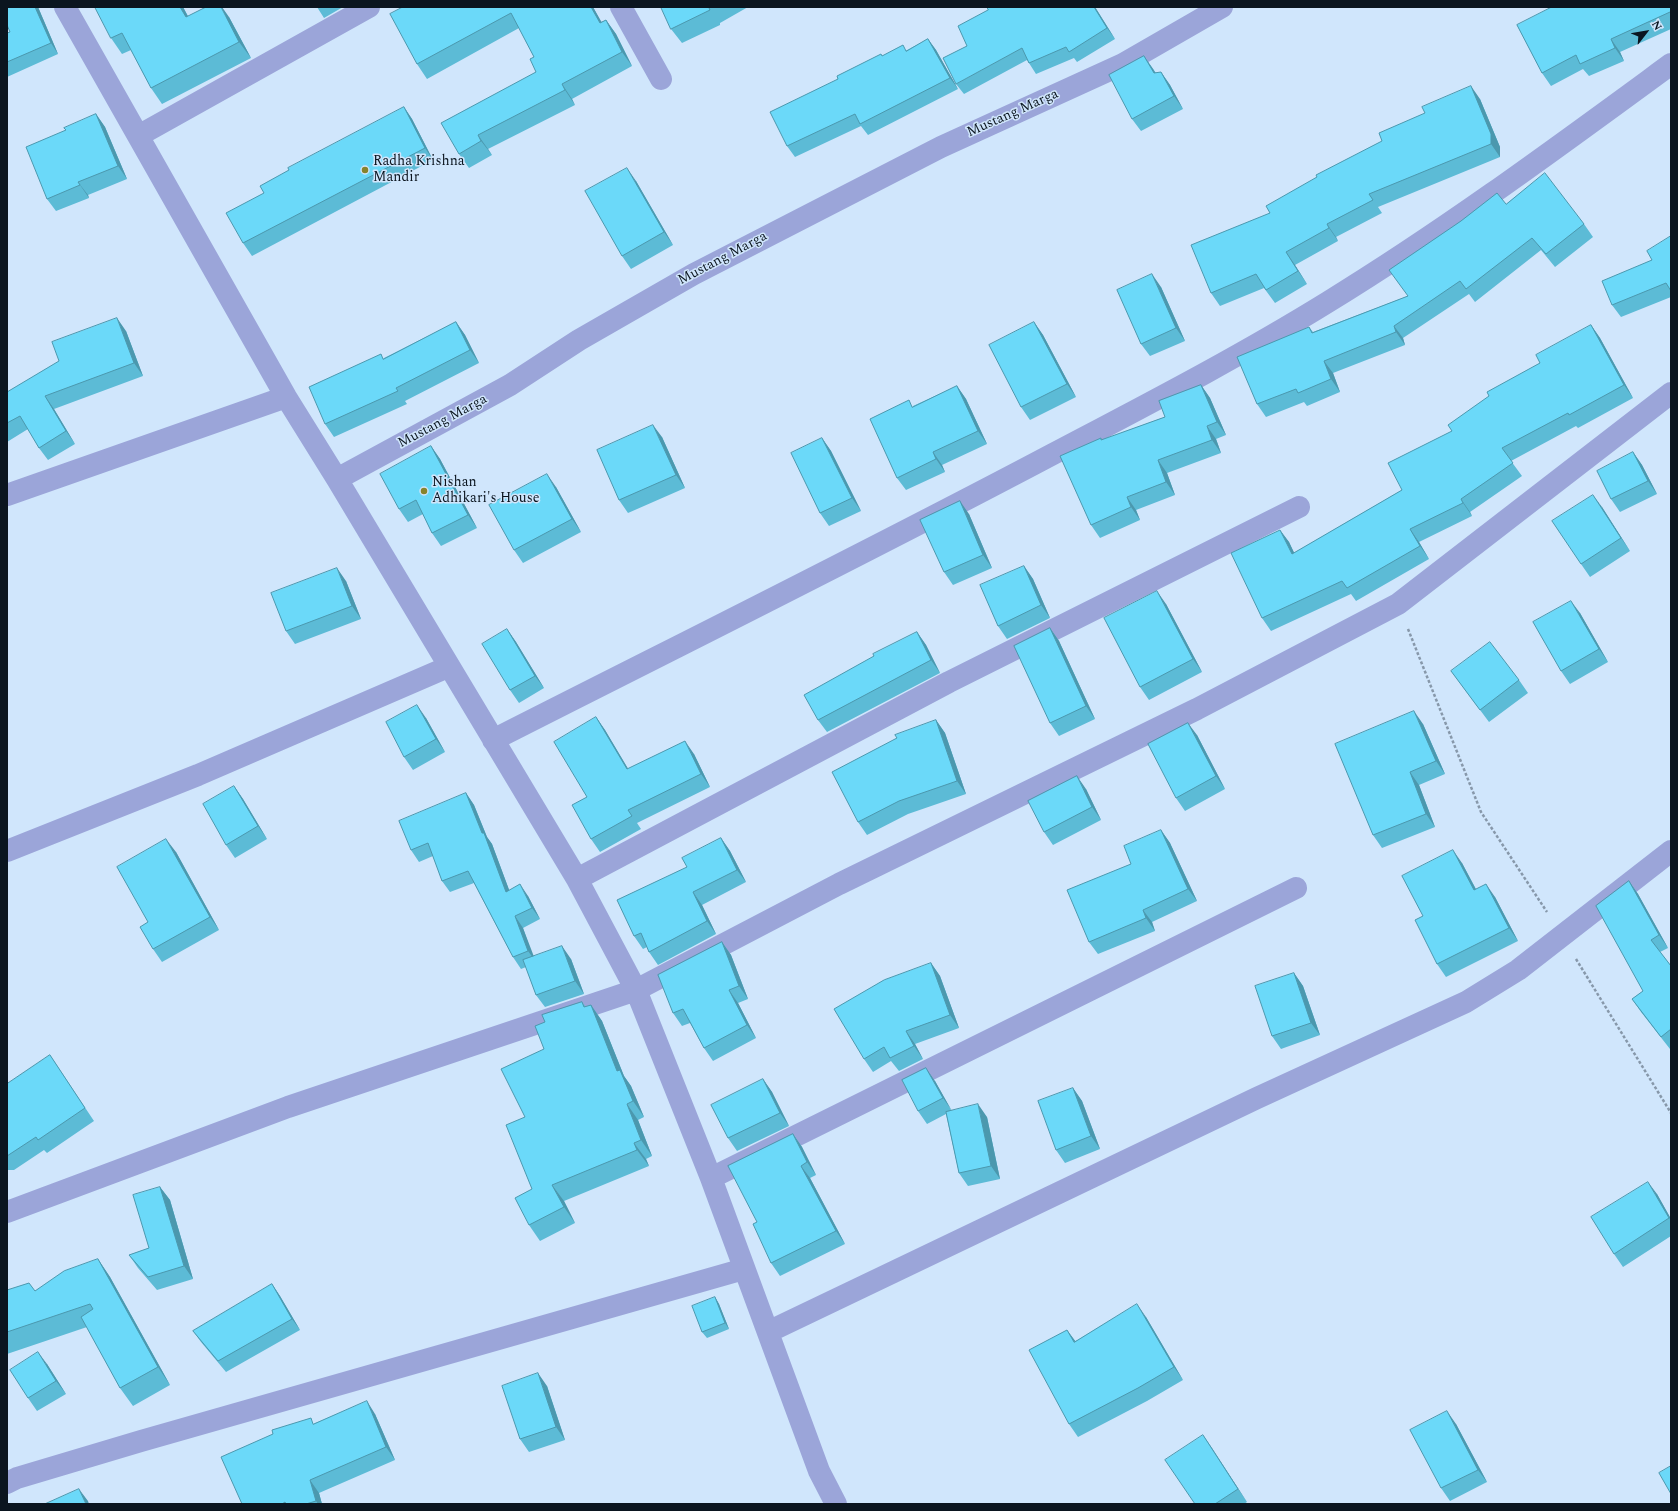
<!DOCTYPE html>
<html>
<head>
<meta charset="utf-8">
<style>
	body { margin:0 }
	#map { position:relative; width:1678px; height:1511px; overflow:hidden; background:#d0e6fc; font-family:Spectral,serif }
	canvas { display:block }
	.frame { position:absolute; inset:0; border:8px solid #0b151f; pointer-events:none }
	.north { position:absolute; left:1626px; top:12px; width:40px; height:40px; -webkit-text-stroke:3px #d0e6fc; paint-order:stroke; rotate:59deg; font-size:11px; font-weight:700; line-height:16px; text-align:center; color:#0b151f }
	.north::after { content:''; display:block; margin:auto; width:14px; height:18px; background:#0b151f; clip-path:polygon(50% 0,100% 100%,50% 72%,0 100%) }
</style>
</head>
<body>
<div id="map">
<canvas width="1678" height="1511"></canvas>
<div class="frame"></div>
<div class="north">N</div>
</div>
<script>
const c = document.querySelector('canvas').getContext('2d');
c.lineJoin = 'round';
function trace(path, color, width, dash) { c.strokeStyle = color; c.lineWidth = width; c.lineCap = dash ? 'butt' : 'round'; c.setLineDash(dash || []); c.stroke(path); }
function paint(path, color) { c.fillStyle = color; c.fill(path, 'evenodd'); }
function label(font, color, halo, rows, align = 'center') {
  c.font = font + ' Spectral,serif'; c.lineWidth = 3; c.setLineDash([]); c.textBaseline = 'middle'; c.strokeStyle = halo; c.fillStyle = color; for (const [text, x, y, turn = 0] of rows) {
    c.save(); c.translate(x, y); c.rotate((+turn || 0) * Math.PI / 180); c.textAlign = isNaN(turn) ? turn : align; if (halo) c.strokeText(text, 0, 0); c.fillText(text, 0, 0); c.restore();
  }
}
trace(new Path2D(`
	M1408,629L1481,812L1547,912
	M1576,959L1671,1113`), '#8798aa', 2.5, [3, 2]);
trace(new Path2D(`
	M65,7L286,397L337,479L577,879L636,990L711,1178L819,1471L836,1504
	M621,7L661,79
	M138,136L369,7
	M337,479L510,385L579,340L694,274L941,147L1123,64L1222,7
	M7,495L286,397
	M493,740C680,645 868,552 1053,454C1146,405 1239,357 1328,302C1447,229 1559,146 1671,64
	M7,851L198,775L448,667
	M577,879L949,682L1299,507
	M711,1178L1296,888
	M7,1212L288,1107L636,990L839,884L1197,709L1398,604L1671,393
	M768,1332L1257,1098L1466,1002L1518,970L1671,851
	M7,1483L17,1478L141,1441L744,1269`), '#9ba5d9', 22);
paint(new Path2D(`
	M7,7H38L58,54L7,77V33L10,32Z
	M95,7H183L188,16L229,17L251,58L162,104L151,88L131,50L122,54L111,38Z
	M317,7H343L324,18Z
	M403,7H593L601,22L606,20L616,34L632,66L572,99L575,105L488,149L492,155L469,168L459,154L536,72L534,57L519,28L427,79L417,64Z
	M661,7H748L720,23V25L682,43L671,29Z
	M1095,7L1115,39L1077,62L1074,58L1036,74L1029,63L1027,60L964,94L956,84Z
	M1671,7V29L1620,52L1624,61L1589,76L1583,69L1551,86L1542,73L1517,25Z
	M928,39L936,50L958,89L868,135L861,126L795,157L787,146L838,79L882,56L907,50Z
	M1144,56L1156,73L1161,72L1170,85L1183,109L1141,131L1132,119Z
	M1480,99L1500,147V157L1378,207L1382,213L1336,237L1338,241L1295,265L1307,284L1275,303L1264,288L1220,306L1211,293L1270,213Z
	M404,107L412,119L433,160L252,256L243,243L264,193Z
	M96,114L105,127L127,179L88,195L89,198L56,211L47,199L66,130Z
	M636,181L673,245L631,269L622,256Z
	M1506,204L1584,224L1593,237L1555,267L1541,250L1475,302L1469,294L1403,338L1405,345L1333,373L1340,392L1307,406L1304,402L1266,417L1257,404L1309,327L1313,332L1408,296Z
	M1671,236V297L1621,317L1612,305L1652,260Z
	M1161,287L1185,341L1150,356L1141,344Z
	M456,322L465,335L479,363L405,401L407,404L334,437L325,424L384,358Z
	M1034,322L1043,335L1076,397L1030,420L1021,407Z
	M1591,325L1600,338L1633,398L1578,428L1576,426L1511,461L1522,476L1470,512L1472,516L1419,542L1429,559L1356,601L1351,594L1271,631L1262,618L1280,530L1289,542L1294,553L1402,490L1452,431L1540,363Z
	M126,331L143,376L54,409L75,444L48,460L39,448L28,429L7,442V392Z
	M1201,385L1210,398L1226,435L1216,439L1221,453L1167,473L1175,495L1136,510L1140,520L1100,538L1091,525L1102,440L1165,417Z
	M957,386L966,399L987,444L942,465L945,472L906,490L897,478L913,406Z
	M662,437L685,488L628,513L619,500Z
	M822,438L831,451L861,511L829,526L820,513Z
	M431,446L440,459L477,528L441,546L432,533L423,514L408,522L399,509Z
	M1633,452L1642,465L1657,494L1620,512L1611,499Z
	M556,487L581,532L523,563L514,550Z
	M1602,507L1630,551L1590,577L1581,564Z
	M969,514L992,568L953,585L944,572Z
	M1024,566L1033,579L1050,618L1007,639L998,626Z
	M346,581L361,619L295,644L286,631Z
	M1166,604L1202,672L1149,700L1140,687Z
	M1580,613L1608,662L1570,684L1561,671Z
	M1050,628L1059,641L1095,719L1059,736L1050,723Z
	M507,629L516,642L544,688L519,703L510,690Z
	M917,632L926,645L940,673L827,732L818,720Z
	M1451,671L1519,680L1528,693L1489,722Z
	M596,717L605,730L628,769L694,754L710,787L637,823L641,829L600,852L591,839L587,797Z
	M426,718L445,752L413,770L404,757Z
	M936,720L945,733L966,794L908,814L867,835L858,822Z
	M1423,724L1445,774L1419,785L1435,827L1382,848L1373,835Z
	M1197,735L1225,789L1185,811L1176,798Z
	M234,786L243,799L267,839L235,858L226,845Z
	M1086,789L1101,820L1053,845L1044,832Z
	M466,793L474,805L487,837L492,844L509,890L528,896L540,919L523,928L533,957L571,959L584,994L545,1007L536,995L526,967L521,969L513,957L474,883L450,892L442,881L433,856L419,862L411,850Z
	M1161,830L1170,843L1197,901L1152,922L1155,931L1098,954L1089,942L1131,864Z
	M721,838L730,851L746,882L702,905L716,934L658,965L649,952L647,947L643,949L634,936L687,867Z
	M176,852L219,930L162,962L153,949L148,922Z
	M1462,863L1476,889L1495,897L1518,941L1446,977L1437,964L1423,916Z
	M1629,881L1638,894L1668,948L1660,952L1671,966V1049H1670L1641,1012L1632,999L1643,991Z
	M722,942L731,955L748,999L738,1003L756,1038L713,1061L704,1048L690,1023L682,1026L673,1013Z
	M931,963L940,976L959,1028L915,1044L923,1059L899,1071L891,1061L873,1072L864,1059Z
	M1294,973L1303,986L1320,1035L1281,1049L1272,1036Z
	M582,1002L586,1007L591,1005L602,1021L624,1076L631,1086L644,1117L638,1120L652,1156L646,1159L649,1166L564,1201L575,1223L540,1241L529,1225L544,1049L545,1022Z
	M50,1055L94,1121L47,1153L44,1150L14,1170H7V1084Z
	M763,1079L772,1092L789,1126L737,1151L728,1138Z
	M935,1081L951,1110L987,1117L1000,1179L968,1186L959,1173L946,1114L927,1124L918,1111Z
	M1073,1088L1082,1101L1100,1149L1065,1163L1056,1150Z
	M793,1134L802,1147L816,1175L810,1178L845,1244L780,1276L771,1263L757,1222Z
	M160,1187L170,1200L193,1279L157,1290L138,1268L129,1255L149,1248Z
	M1657,1194L1671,1219V1236L1623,1267L1614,1254Z
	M98,1259L110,1277L170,1385L133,1406L120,1388L87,1327L7,1354V1290L35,1291Z
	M272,1284L280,1296L300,1330L226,1372L201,1342L193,1331Z
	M715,1297L719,1304L729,1329L707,1338L702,1332Z
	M1146,1317L1183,1380L1147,1401L1078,1437L1069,1424L1067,1330L1075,1341Z
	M47,1364L66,1394L37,1411L28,1398Z
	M547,1386L565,1440L529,1452L520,1439Z
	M375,1414L395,1460L319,1493L322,1504H242L315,1423Z
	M1456,1424L1487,1482L1450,1501L1441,1488Z
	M1203,1435L1247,1502L1244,1504H1195Z`), '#5cbbd6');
paint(new Path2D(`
	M35,7H38L58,54L51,43Z
	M180,7H183L197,34L186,17Z
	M221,7H222L229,17L251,58L239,42Z
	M591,7H593L610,37L600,23Z
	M1094,7H1095L1115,39L1107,28Z
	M606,20L616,34L632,66L622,52Z
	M928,39L936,50L958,89L950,78Z
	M1611,39L1620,52L1624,61L1615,48Z
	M1144,56L1153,69L1163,86L1154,73Z
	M1161,72L1170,85L1183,109L1174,96Z
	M562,84L572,99L575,105L565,90Z
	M1471,86L1480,99L1500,147V157L1491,144Z
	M404,107L412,119L433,160L425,148Z
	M96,114L105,127L127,179L118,166Z
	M478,135L488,149L492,155L481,141Z
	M627,168L636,181L673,245L664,232Z
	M78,182L88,195L89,198L80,185Z
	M1327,224L1336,237L1338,241L1329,228Z
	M1286,252L1295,265L1307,284L1298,271Z
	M1152,274L1161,287L1185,341L1176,328Z
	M117,318L126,331L143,376L134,363Z
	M456,322L465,335L479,363L470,350Z
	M1034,322L1043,335L1076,397L1067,384Z
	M1591,325L1600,338L1633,398L1624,385Z
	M1394,326L1403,338L1405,345L1396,332Z
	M1324,361L1333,373L1340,392L1331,379Z
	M1201,385L1210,398L1226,435L1217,422Z
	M957,386L966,399L987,444L978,431Z
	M45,396L54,409L75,444L66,431Z
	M653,425L662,437L685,488L676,475Z
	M1207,426L1216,439L1221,453L1212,440Z
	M822,438L831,451L861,511L852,498Z
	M431,446L440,459L477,528L468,515Z
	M933,452L942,465L945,472L936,459Z
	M1633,452L1642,465L1657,494L1648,481Z
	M1158,460L1167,473L1175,495L1166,482Z
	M547,474L556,487L581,532L572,519Z
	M1593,495L1602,507L1630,551L1621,538Z
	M1127,497L1136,510L1140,520L1131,507Z
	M1461,499L1470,512L1472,516L1463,503Z
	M960,501L969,514L992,568L983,555Z
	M1410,529L1419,542L1429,559L1420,546Z
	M1280,530L1289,542L1301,567L1292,554Z
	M1024,566L1033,579L1050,618L1041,605Z
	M337,568L346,581L361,619L352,606Z
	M1157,591L1166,604L1202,672L1193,659Z
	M1571,601L1580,613L1608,662L1599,649Z
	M1050,628L1059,641L1095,719L1086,706Z
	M507,629L516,642L544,688L535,676Z
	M917,632L926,645L940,673L931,660Z
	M417,705L426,718L445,752L436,739Z
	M1414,711L1423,724L1445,774L1436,761Z
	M596,717L605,730L636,782L627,769Z
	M936,720L945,733L966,794L957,781Z
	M1188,723L1197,735L1225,789L1216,776Z
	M685,741L694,754L710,787L701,774Z
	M1410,772L1419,785L1435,827L1426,814Z
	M1077,776L1086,789L1101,820L1092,807Z
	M234,786L243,799L267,839L258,826Z
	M466,793L474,805L487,837L492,844L514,903L506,892Z
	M1161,830L1170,843L1197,901L1188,889Z
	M721,838L730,851L746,882L737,870Z
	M166,839L176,852L219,930L210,917Z
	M1453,850L1462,863L1483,903L1474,890Z
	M1629,881L1638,894L1668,948L1659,935Z
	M520,884L528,896L540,919L532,908Z
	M1486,884L1495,897L1518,941L1509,928Z
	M693,892L702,905L716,934L707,921Z
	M1143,910L1152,922L1155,931L1146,918Z
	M515,916L523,928L536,962L528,951Z
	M722,942L731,955L748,999L739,986Z
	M562,946L571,959L584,994L575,981Z
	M931,963L940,976L959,1028L950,1015Z
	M1294,973L1303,986L1320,1035L1311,1023Z
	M729,990L738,1003L756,1038L747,1025Z
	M591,1005L602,1021L624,1076L631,1086L644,1117L633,1101L617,1071Z
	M906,1031L915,1044L923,1059L914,1046Z
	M926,1068L935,1081L952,1111L943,1098Z
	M763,1079L772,1092L789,1126L780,1113Z
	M1073,1088L1082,1101L1100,1149L1091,1136Z
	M627,1104L638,1120L652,1156L641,1140Z
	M978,1104L987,1117L1000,1179L991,1166Z
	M793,1134L802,1147L816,1175L807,1162Z
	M634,1143L646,1159L649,1166L637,1150Z
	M801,1166L810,1178L845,1244L836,1231Z
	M1648,1182L1657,1194L1671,1219V1221Z
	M552,1185L564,1201L575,1223L564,1207Z
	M160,1187L170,1200L193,1279L184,1266Z
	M98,1259L110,1277L170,1385L158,1367Z
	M272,1284L280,1296L300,1330L292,1319Z
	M715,1297L719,1304L729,1329L725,1323Z
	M1137,1304L1146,1317L1183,1380L1174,1367Z
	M1067,1330L1076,1342H1074Z
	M38,1352L47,1364L66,1394L56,1381Z
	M538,1373L547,1386L565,1440L556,1427Z
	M367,1401L375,1414L395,1460L386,1447Z
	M1447,1411L1456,1424L1487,1482L1478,1470Z
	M1203,1435L1212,1448L1247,1502L1238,1489Z
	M310,1480L319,1493L322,1504H318L316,1501Z
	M79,1489L88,1501L89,1504H86Z`), '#4b98ae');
const building = new Path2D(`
	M7,7H35L51,43L7,62V33L10,32L7,25Z
	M95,7H180L186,17L206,7H221L239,42L151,88L122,33L111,38Z
	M403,7H591L600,23L606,20L622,52L562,84L565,90L478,135L481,141L459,154L441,123L536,72L530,59L534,57L511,13L417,64L390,14Z
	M661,7H712L709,8L710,10L671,29Z
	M987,7H1094L1107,28L1069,52L1066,47L1029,63L1022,48L956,84L943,58L967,46L958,26L988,10Z
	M1552,7H1671V14L1670,12L1611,39L1615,48L1580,64L1576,55L1542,73L1517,25Z
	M928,39L950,78L860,124L855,114L787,146L770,112L838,79L837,76L881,54L882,56L903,45L906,51Z
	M1144,56L1154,73L1161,72L1174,96L1132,119L1109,75Z
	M1471,86L1491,134V144L1369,194L1373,200L1327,224L1329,228L1286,252L1298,271L1266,290L1256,274L1211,293L1191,245L1270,213L1266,206L1317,177L1316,175L1382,141L1379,133L1425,113L1422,107Z
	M404,107L425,148L243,243L226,213L264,193L260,186L289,170L288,168Z
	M96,114L118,166L78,182L80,185L47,199L26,147L66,130L64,128Z
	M627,168L664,232L622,256L585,191Z
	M1545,173L1584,224L1546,254L1532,238L1466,289L1460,281L1394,326L1396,332L1324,361L1331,379L1298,393L1296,389L1257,404L1237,357L1309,327L1312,333L1408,296L1389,270L1461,221L1497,193L1506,204Z
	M1671,236V291L1666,283L1612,305L1602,281L1652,260L1647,251Z
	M1152,274L1176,328L1141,344L1117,290Z
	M117,318L134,363L45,396L66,431L39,448L20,416L7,423V392L59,361L52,342Z
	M456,322L470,350L396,388L398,391L325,424L309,387L381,354L383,359Z
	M1034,322L1067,384L1021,407L989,345Z
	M1591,325L1624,385L1569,415L1568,413L1502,448L1513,463L1461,499L1463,503L1410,529L1420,546L1347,588L1342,581L1262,618L1231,553L1280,530L1292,554L1402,490L1388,463L1452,431L1448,425L1489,396L1487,392L1540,363L1536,355Z
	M1201,385L1217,422L1207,426L1212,440L1158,460L1166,482L1127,497L1131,507L1091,525L1060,456L1101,438V440L1165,417L1159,401Z
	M957,386L978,431L933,452L936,459L897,478L870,419L909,400L912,407Z
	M653,425L676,475L619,500L597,450Z
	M822,438L852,498L820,513L791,453Z
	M431,446L468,515L432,533L416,500L399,509L380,474Z
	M1633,452L1648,481L1611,499L1597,471Z
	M547,474L572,519L514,550L489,505Z
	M1593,495L1621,538L1581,564L1552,521Z
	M960,501L983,555L944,572L920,520Z
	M1024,566L1041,605L998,626L980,585Z
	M337,568L352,606L286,631L271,593Z
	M1157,591L1193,659L1140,687L1104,618Z
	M1571,601L1599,649L1561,671L1533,622Z
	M1050,628L1086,706L1050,723L1014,646Z
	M507,629L535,676L510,690L482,644Z
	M917,632L931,660L818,720L804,695L874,656L873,654Z
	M1490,642L1519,680L1480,710L1451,671Z
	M417,705L436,739L404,757L386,722Z
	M1414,711L1436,761L1410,772L1426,814L1373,835L1335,744Z
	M596,717L627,769L685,741L701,774L628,810L632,816L591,839L572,805L587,797L554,742Z
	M936,720L957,781L899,801L858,822L832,772L897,738L895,735Z
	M1188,723L1216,776L1176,798L1148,744Z
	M1077,776L1092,807L1044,832L1028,801Z
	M234,786L258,826L226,845L203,804Z
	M466,793L482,833H484L506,892L520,884L532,908L515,916L528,951L513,957L468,871L442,881L428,843L411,850L399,821Z
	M1161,830L1188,889L1143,910L1146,918L1089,942L1067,890L1131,864L1124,846Z
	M721,838L737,870L693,892L707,921L649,952L641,933L634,936L617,900L687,867L682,858Z
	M166,839L210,917L153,949L140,927L148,922L117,867Z
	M1453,850L1474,890L1486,884L1509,928L1437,964L1415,920L1423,916L1402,876Z
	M1629,881L1659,935L1651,940L1671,966V1029L1661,1037L1632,999L1643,991L1596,906Z
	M722,942L739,986L729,990L747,1025L704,1048L683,1009L673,1013L658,975Z
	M562,946L575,981L536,995L523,960Z
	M931,963L950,1015L906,1031L914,1046L890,1058L884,1047L864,1059L834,1009L884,980Z
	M1294,973L1311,1023L1272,1036L1255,986Z
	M582,1002L584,1007L591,1005L617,1071L620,1070L633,1101L627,1104L641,1140L634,1143L637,1150L552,1185L564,1207L529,1225L515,1198L532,1189L506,1125L525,1117L501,1069L544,1049L535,1026L545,1022L542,1015Z
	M50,1055L85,1108L38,1140L36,1137L7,1156V1084Z
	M926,1068L943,1098L918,1111L902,1080Z
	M763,1079L780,1113L728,1138L711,1105Z
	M1073,1088L1091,1136L1056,1150L1038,1101Z
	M978,1104L991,1166L959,1173L946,1112Z
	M793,1134L807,1162L801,1166L836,1231L771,1263L753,1224L757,1222L728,1166Z
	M1648,1182L1669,1218L1614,1254L1591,1217Z
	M160,1187L184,1266L148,1277L129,1255L149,1248L133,1195Z
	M98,1259L158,1367L120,1388L81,1317L93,1309L90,1304L7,1332V1290L29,1283L35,1291L64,1271Z
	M272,1284L292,1319L218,1361L193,1331Z
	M715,1297L725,1323L702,1332L692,1306Z
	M1137,1304L1174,1367L1138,1388L1069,1424L1029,1350L1067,1330L1074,1342Z
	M38,1352L56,1381L28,1398L10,1370Z
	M538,1373L556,1427L520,1439L502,1386Z
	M367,1401L386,1447L310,1480L316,1501L306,1504H286L285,1502L282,1504H242L221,1457L273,1434L272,1430L311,1418L313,1424Z
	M1447,1411L1478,1470L1441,1488L1410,1430Z
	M1203,1435L1238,1489L1215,1504H1195L1165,1460Z
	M1671,1466V1494L1659,1473Z
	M79,1489L86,1504H45Z`);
paint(building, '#6bd9f9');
trace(building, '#4b98ae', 1);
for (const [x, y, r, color] of [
	[365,170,4,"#87832b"],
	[424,491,4,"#87832b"]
]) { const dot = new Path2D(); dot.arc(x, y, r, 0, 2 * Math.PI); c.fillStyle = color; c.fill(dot); trace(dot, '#d0e6fc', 1.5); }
label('14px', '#0b151f', '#d0e6fc', [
	["Mustang Marga",1013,114,-24],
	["Mustang Marga",723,259,-28],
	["Mustang Marga",443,422,-28]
]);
label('14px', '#0b151f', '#d0e6fc', [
	["Radha Krishna",373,162],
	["Mandir",373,178],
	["Nishan",432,483],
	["Adhikari's House",432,499]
], 'left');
</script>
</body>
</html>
